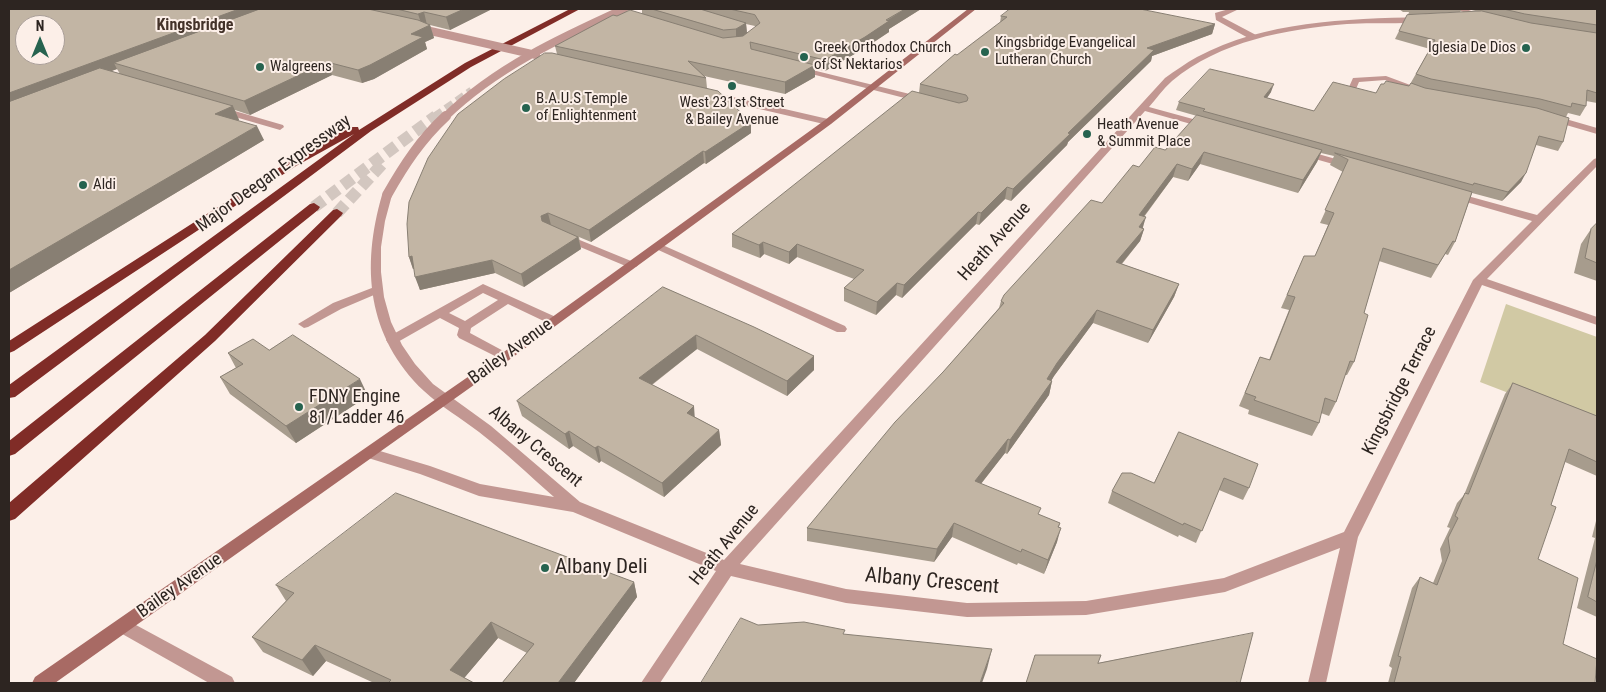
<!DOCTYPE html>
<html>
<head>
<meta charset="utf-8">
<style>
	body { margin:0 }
	#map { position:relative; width:1606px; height:692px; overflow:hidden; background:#fcefe8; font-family:"Roboto Condensed",sans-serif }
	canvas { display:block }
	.frame { position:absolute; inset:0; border:10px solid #2d2521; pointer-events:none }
	.north { position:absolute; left:15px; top:15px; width:50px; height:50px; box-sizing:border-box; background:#fcefe8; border:1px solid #a99e98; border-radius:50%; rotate:0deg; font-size:14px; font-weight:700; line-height:20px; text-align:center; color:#2d2521 }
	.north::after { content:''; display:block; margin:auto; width:18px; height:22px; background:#26634f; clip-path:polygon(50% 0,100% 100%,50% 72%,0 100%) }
</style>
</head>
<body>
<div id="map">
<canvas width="1606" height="692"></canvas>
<div class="frame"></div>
<div class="north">N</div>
</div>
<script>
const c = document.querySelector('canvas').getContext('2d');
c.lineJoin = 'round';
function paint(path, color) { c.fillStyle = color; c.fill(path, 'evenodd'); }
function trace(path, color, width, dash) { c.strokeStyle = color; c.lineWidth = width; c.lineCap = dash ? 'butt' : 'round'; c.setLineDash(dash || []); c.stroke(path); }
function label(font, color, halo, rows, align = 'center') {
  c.font = font + ' "Roboto Condensed",sans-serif'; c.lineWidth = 4; c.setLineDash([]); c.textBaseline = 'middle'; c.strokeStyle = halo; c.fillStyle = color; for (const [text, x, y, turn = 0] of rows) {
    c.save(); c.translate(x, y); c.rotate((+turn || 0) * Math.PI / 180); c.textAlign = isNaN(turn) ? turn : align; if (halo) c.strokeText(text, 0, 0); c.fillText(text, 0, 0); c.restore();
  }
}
paint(new Path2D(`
	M1506,304L1597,337V427L1480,382Z`), '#d1c9a4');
trace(new Path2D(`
	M435,117L472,91`), '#d3c7c0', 9, [9, 4.5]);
trace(new Path2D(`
	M314,207L436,116
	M337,213L385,161`), '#d3c7c0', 12, [12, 6]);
paint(new Path2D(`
	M1229,9H1239L1222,17L1256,35V39H1250L1216,20L1215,13Z
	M796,66L926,98L927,100L920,102L796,70Z
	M565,234L636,263L638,265L636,267H628L561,239L560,237Z
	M658,243L845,326L847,329L845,332H837L654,248L653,246Z
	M483,284L558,318L560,321L554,325L550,324L508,304L471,328L470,333L509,354L511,357L505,361L459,338L457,335L459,328L440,318L396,343H388L386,340L388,337ZM483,293L498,300L465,321L449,313Z
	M377,286L383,290L381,292L341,309L308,327L304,328L298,324L333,303Z
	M123,618L232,677L235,683H209L117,631L114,626L117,621Z`), '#c29792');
paint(new Path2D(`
	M1456,9H1466L1487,17L1480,19Z
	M1421,17L1425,19L1424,21C1399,25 1372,22 1347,24C1286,29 1220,41 1172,81C1163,89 1156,99 1149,107L1211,124V128H1205L1145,111L740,564L846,589L967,603L1086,601L1224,578L1344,532L1473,280L1532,221L1449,197L1448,195L1453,192L1537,215L1594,159L1597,158V166L1487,279L1597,317V325L1482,285L1358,537L1326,683H1308L1340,548L1225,592L1086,615L967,617L846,603L731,576L660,683H641L716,571L573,512L479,496L420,474L365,457L363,453L365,449L370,448L430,466L480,484L554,497C529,475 505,452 479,432C461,418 441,407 424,391C367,337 361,267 382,195L387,192L392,195L385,221L381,247V272L384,297L391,322L402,345L415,364L433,384L491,426L580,502L724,560L1165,78C1175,71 1186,63 1197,57C1265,21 1345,19 1421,17Z
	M1386,76L1421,89L1417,92L1385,80L1359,82L1356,89H1353L1349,87L1353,78Z
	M711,92L828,119L832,122L828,125L708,97V93Z
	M221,107L283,125L284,127L280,130L218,112V108Z
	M1552,115L1597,128V134L1549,120V116Z
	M1304,150L1350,163L1352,165L1347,168L1301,155V151Z`), '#c29792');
paint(new Path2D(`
	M968,9H976L831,124L509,360L55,683H32L35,677L501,354L825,120Z`), '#a86a64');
paint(new Path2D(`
	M570,9H580L471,67L371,131L15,397L9,398V385L354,134L296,166L14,351L9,353V341L288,162L350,127H358L359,130L465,63Z
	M314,203L320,207L318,210L15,454L9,456V441L310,204Z
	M337,209L343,213L341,216L215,341L15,519L9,521V503L205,335L333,210Z`), '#802c27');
trace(new Path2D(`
	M426,30L536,55
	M445,117C495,68 560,38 624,9`), '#c29792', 8);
trace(new Path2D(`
	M387,195C404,165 421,139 446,116`), '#c29792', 10);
paint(new Path2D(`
	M9,9H492L450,30L430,25L434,38L425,42L427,49L374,79L362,83L332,75L250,115L235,110L239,120L238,121L264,140L9,293ZM117,69L120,74L111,71Z
	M642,9H921L889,29V32L865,48L825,71L815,69V77L785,94L704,76L706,78L707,88L751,122V133L706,164L704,163L591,242L579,237L581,249L524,287L495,273L420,290L414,269H413L409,257L557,54L555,46L617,16L642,14ZM746,24L755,26L756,27L747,33Z
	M1399,9H1462L1460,12L1408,15L1409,12H1403Z
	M1468,9H1597V103L1586,101V106L1580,116L1568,113L1566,117L1563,142L1558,151L1536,145L1521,182L1502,201L1472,193L1455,242L1448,255L1445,254L1431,278L1379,261L1364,313L1354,362L1347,375H1345L1336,402L1329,416L1321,413L1319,423L1312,436L1248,414L1249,410L1239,406L1260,357L1269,360L1289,310L1281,308L1304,256H1315L1328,225L1320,223L1343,172L1330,165L1334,156L1321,153L1317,162L1298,193L1200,164L1188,181L1173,177L1144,217L1143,228L1144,229L1140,241L1122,264L1179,284L1174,297L1148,343L1093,323L1054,376L1051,381H1052L1049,395L1007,454L1005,453L981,484L1039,515L1060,523L1059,527L1057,542L1044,574L1018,563L1017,565L952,537L934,562L807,541V528L999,308L1001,301L1139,167L1165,150L1197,116L1176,110L1179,102L1271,92L1267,98L1314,111L1376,93L1384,84L1409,86L1430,49L1395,39L1399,31L1479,12Z
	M1001,16L1215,24L1212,34L1152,56L1151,61L1068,142L1067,145L1011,201L1005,199L979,225L976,224L902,298L896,295L876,315L844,301V288L854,279L797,257L789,264L764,254L760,258L732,247V234L919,93L920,84L1000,23Z
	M1597,223V281L1574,273L1581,244L1591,229Z
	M663,287L814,356V370L787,396L697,349L652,385L695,417L719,430L721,445L664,497L601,461L599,463L573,446L569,449L522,416L517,401Z
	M269,350L368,396L296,443L230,394L220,377L236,368L228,353Z
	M1513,383L1597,416V476L1565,462L1551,505L1538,559L1563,644L1595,683H1388L1392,668L1389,666L1412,588L1420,577L1433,583L1442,561L1440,549L1450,528L1447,527L1457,503L1464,495L1505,394Z
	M1179,432L1249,488L1243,500L1219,490L1196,543L1179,535L1178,537L1108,503L1112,491L1154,483Z
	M1597,517V617L1577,608L1595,538L1592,537Z
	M634,582L637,597L574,683H502L527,653L498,638L464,678L474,683H374L326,661L313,676L263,652L252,637L286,601L276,585Z`), '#a79c8d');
paint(new Path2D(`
	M239,9H276L114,63L117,69L9,110V93Z
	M464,9H492L450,30L446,17Z
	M905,9H921L889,29V32L865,48L825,71V60Z
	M424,12L427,25L422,26L418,14Z
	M746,23L747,34L736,40V29Z
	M1215,24L1212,34L1152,56L1151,61L1068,142L1067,145L1011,201L1013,189L1068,133L1147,48Z
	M430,25L434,38L425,42L427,49L374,79L362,83L358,70L411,34Z
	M327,62L332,75L250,115L244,101Z
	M815,65V77L785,94V82Z
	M1274,84L1271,92L1261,106L1264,97Z
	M233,106L239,120L222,128L215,114Z
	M751,122V133L706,164L705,152Z
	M257,126L264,140L9,293V270Z
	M1322,150L1317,162L1298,193L1303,180Z
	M703,151L704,163L591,242L589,230Z
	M1204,152L1200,164L1188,181L1192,169Z
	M1177,164L1173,177L1135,228L1139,215Z
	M1526,173L1521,182L1502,201L1508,192Z
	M1007,187L1005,199L979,225L981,213Z
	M978,212L976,224L902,298L904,285Z
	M548,213L551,225L544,228L541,216Z
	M1146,217L1142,230L1139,227Z
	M1144,229L1140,241L1112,275L1116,262Z
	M578,237L581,249L524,287L521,274Z
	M763,242L764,254L760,258L759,245Z
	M797,244V257L789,264V252Z
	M412,256L416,269H413L409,257Z
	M492,260L495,273L420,290L415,277Z
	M897,283L896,295L876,315L877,302Z
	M1179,284L1174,297L1148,343L1153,330Z
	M1097,310L1093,323L1054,376L1044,393L1047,379L1057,363Z
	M696,335L697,349L642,392L639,378Z
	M814,356V370L787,396V381Z
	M360,379L368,396L296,443L286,426Z
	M1052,381L1049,395L1007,454L1010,440Z
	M694,406L695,421L687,413Z
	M719,430L721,445L664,497L662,483Z
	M569,431L573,446L569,449L565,434Z
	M1008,439L1005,453L972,495L975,481Z
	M598,446L601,461L599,463L595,448Z
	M954,523L952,537L934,562L937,549Z
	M1061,528L1057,542L1044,574L1048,560Z
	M634,582L637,597L574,683H558Z
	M491,622L498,638L460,683L450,670Z
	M315,645L326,661L313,676L302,660Z
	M992,649L987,669L982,683H980Z`), '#887f73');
const building = new Path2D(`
	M9,9H239L9,93ZM25,25H55V55H25Z
	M260,9H368L418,20L430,25L411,34L423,37L370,65L358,70L327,62L244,101L114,63Z
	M397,9H464L446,17L424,12L418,14Z
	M652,9H700L746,23L736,29L724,30Z
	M730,9H905L886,20L889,21L865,37L825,60L750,42L751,49L815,65L785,82L688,61L706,78L555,46L613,15L617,16L630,10L723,38L743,36L760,23L755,15Z
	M1010,9H1140L1215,24L1147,48L1154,50L1068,133L1070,134L1013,189L1007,187L981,213L978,212L904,285L897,283L877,302L844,288L864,270L797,244L789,252L763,242L759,245L732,234L912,91L959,103L967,101L968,98L966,95L920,84L955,54L957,55L1007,17L1001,16Z
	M1504,9H1597V25L1525,14Z
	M1482,11L1531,23L1597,33V93L1587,90L1586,106L1572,103L1571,107L1540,99L1431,79L1416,74L1435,40L1399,31L1407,15Z
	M545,53H552L718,91L751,122L705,152L703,151L589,230L548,213L541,216L542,221L578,237L521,274L492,260L415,277L412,256L409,257L407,224L409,202L428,158L458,114L504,79Z
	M100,68L233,106L215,114L257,126L9,270V102Z
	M1210,69L1274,84L1264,97L1314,111L1333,82L1376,93L1381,84H1384L1386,81L1409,86L1411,83L1425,88L1537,108L1569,118L1563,142L1539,136L1526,173L1508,192L1474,183L1473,185L1203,111L1205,109L1179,102Z
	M1197,115L1322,150L1303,180L1204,152L1192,169L1177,164L1139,215L1146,217L1139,227L1144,229L1116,262L1179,284L1153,330L1097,310L1057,363L1047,379L1052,381L1010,440L1008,439L975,481L1041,508L1038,514L1060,523L1058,527L1061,528L1048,560L1022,549L1021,552L954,523L937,549L807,528L895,422L943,372L1004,303L1001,301L1004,295L1091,200L1102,203L1133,165L1139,167L1155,147L1165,150Z
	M1335,153L1472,192L1455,242L1453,241L1438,265L1383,248L1364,313L1368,315L1354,362L1350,361L1336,402L1325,398L1319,423L1254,400L1256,397L1245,393L1260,357L1270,360L1295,297L1287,295L1304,256H1315L1334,213L1325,210L1348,160Z
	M1597,223V263L1585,258L1591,229Z
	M663,287L754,327L814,356L787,381L696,335L639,378L694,406L687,413L719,430L662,483L598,446L595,448L569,431L565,434L517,401Z
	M293,335L360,379L286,426L220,377L243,364L228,353L253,339L269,350Z
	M1513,383L1597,416V462L1569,449L1551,505L1556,507L1538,559L1578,578L1563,644L1597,659L1595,683H1394L1401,657L1398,656L1420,577L1437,585L1450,551L1448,538L1458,518L1455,516L1465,493L1468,494Z
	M1179,432L1258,464L1249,488L1224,478L1202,531L1184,523L1183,525L1112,491L1122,473H1131L1154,483Z
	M396,493L634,582L558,683H502L534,644L491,622L450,670L474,683H388L391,680L315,645L302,660L252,637L294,593L276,585Z
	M1597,560V602L1588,597Z
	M741,618L758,625L804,622L845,630L843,634L992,649L980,683H701Z
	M1253,633L1240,683L1236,682L1235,683H1026L1035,655H1101L1098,663Z`);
paint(building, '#c2b5a4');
trace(building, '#887f73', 1);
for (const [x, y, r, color] of [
	[1526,48,5,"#26634f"],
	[985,52,5,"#26634f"],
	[804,57,5,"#26634f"],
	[260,67,5,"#26634f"],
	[732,86,5,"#26634f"],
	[526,108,5,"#26634f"],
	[1087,134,5,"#26634f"],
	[83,185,5,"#26634f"],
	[299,407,5,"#26634f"],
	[545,568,5,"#26634f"]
]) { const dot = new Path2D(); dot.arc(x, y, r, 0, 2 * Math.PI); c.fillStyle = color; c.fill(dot); trace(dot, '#fcefe8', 2); }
label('15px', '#2d2521', '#fcefe8', [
	["Kingsbridge Evangelical",995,43],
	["Lutheran Church",995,60],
	["Greek Orthodox Church",814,48],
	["of St Nektarios",814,65],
	["Iglesia De Dios",1516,48,"right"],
	["Walgreens",270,67],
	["B.A.U.S Temple",536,99],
	["of Enlightenment",536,116],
	["West 231st Street",732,103,"center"],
	["& Bailey Avenue",732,120,"center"],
	["Heath Avenue",1097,125],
	["& Summit Place",1097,142],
	["Aldi",93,185]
], 'left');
label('bold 16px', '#433229', '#fcefe8', [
	["Kingsbridge",195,26]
]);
label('18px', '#2d2521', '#fcefe8', [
	["Major Deegan Expressway",274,174,-36],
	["Heath Avenue",995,242,-48],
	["Bailey Avenue",511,352,-36],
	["Kingsbridge Terrace",1400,391,-63],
	["Albany Crescent",535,447,40],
	["Heath Avenue",725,545,-51],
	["Bailey Avenue",180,586,-35]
]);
label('18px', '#2d2521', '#fcefe8', [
	["FDNY Engine",309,397],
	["81/Ladder 46",309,418]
], 'left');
label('21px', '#2d2521', '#fcefe8', [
	["Albany Deli",555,568]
], 'left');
label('21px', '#2d2521', '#fcefe8', [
	["Albany Crescent",932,582,5]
]);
</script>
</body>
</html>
